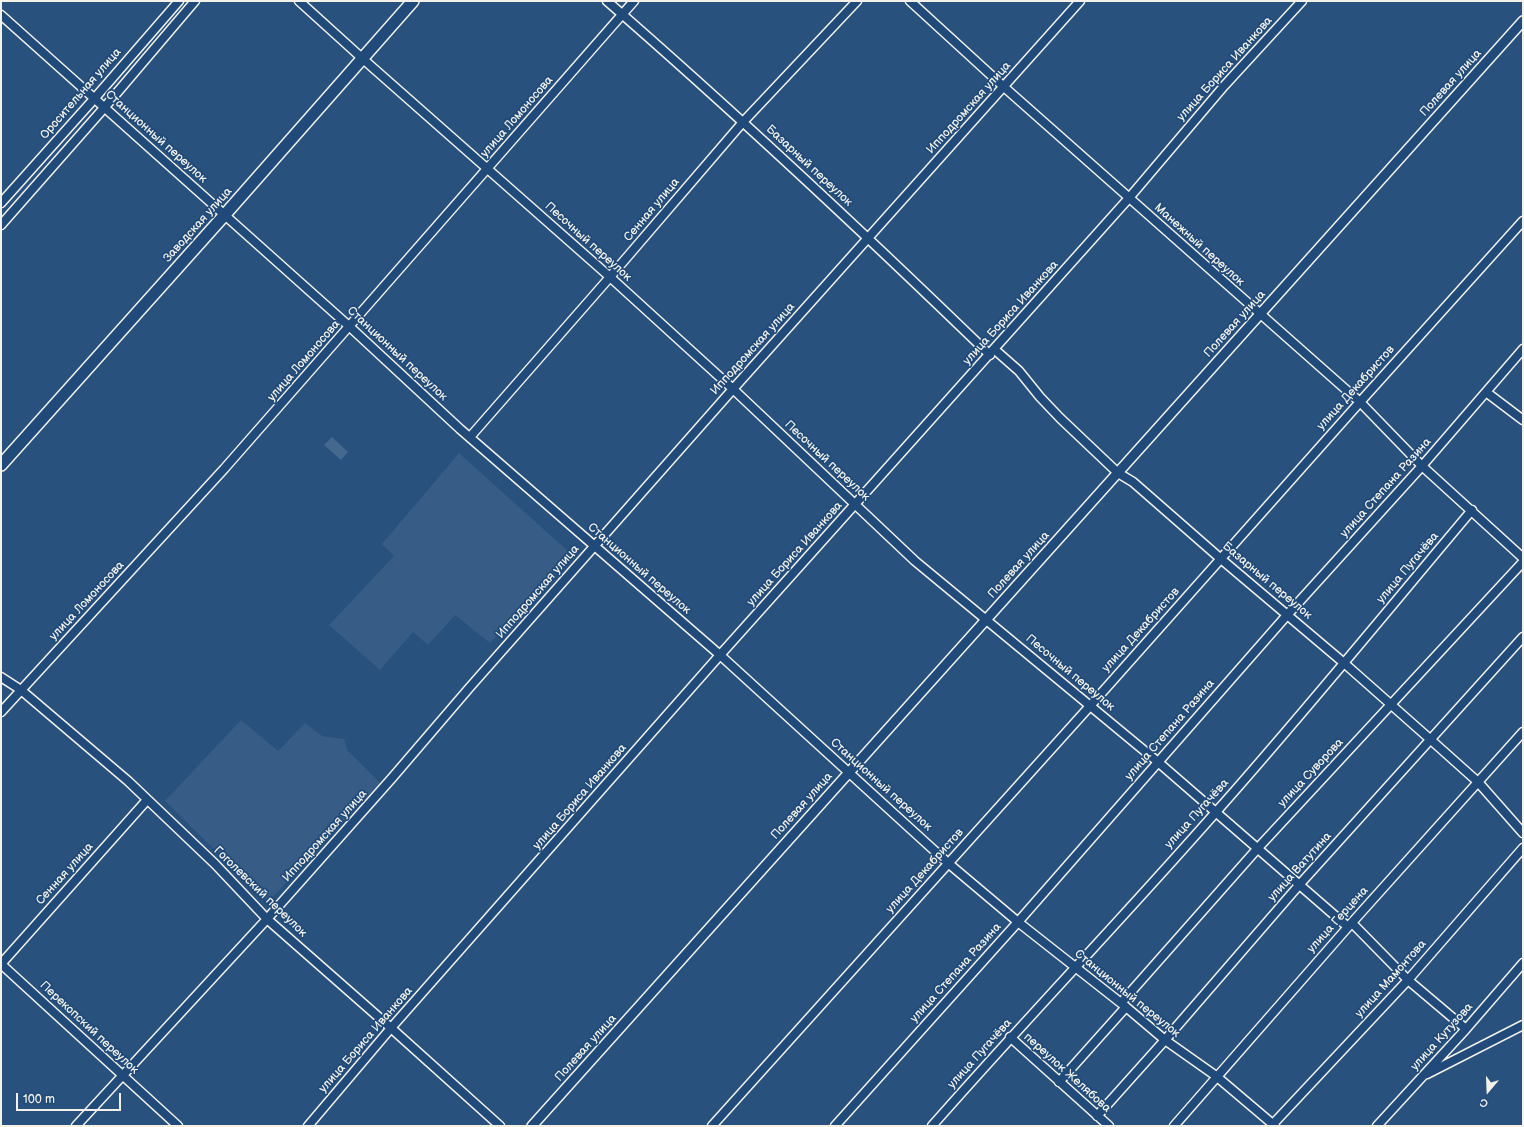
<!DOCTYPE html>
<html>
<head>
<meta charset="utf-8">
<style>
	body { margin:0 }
	#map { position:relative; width:1524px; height:1127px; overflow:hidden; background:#28517e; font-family:"Balsamiq Sans",sans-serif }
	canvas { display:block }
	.frame { position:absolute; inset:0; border:2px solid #f4f1e8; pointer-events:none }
	.north { position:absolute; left:1468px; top:1071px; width:40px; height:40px; -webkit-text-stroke:3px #1f4a7a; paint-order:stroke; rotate:199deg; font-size:11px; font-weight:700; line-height:16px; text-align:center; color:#f4f1e8 }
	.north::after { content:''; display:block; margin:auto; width:14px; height:18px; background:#f4f1e8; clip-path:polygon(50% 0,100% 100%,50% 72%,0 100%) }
	.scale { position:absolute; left:16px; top:1093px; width:105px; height:18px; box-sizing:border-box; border:2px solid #f4f1e8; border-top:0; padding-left:5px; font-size:12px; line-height:14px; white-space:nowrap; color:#f4f1e8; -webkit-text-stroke:3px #1f4a7a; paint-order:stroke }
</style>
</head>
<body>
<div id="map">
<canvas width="1524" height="1127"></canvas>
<div class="frame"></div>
<div class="north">С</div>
<div class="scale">100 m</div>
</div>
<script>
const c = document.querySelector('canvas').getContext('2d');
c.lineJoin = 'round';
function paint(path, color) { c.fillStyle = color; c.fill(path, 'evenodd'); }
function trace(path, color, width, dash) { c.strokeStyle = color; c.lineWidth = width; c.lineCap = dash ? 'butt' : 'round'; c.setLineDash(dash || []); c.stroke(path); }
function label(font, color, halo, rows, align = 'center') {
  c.font = font + ' "Balsamiq Sans",sans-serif'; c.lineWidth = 3.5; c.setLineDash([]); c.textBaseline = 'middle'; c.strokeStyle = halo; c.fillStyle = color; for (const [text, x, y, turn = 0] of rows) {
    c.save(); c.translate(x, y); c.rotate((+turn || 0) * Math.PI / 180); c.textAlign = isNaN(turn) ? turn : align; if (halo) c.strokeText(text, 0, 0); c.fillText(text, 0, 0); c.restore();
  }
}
paint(new Path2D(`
	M459,453L570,553L490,643L455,615L428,645L413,632L380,670L329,625L394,556L382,544Z
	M241,720L278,751L305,723L322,736L344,739L348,751L380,783L268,902L165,801Z`), '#375d86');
paint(new Path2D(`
	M332,437L348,452L341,460L324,445Z`), '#45688e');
const minor = new Path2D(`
	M299,1L363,59L610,277L733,389L915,561L1158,762L1348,927
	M607,1C738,115 865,234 990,355
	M910,1L1004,87L1360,402L1422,466L1523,558
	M1,15L350,327L460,429L720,655L948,863L1018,922L1126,1007L1165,1040L1216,1076L1275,1126
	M1,203L94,99L179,1
	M1,225L104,108L195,1
	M994,349L1019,371L1040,397L1060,418L1118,473L1133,482L1221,559L1344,663L1431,740L1478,782L1523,833
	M1486,392L1523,420
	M470,437L610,277L743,122L857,1
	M1,677L21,690L128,781L215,864L267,919L391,1028L500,1126
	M1,712L224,469L634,1
	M1352,923L1408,980L1466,1029
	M1,964L178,1126
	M1,964L147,800
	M1121,1003L1258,848L1523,562
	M1010,1037L1109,1126
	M1427,1074L1523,1025
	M1059,1082L1126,1007
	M1097,1116L1165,1040L1300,884L1523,637
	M1273,1124L1408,980L1523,848
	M76,1126L267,919L392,778L470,687L733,389L1080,1
	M308,1126L391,1028L720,655L1129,198L1224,86L1302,1
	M712,1126L1090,706L1360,402L1523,221
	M835,1126L1018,922L1288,614L1422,466L1523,349
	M932,1126C1025,1020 1123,918 1216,812C1304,713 1387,611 1472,510
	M1174,1126L1348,927L1523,732
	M1377,1126L1466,1029L1523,963`);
const tertiary = new Path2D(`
	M532,1126L1523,21`);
const secondary = new Path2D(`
	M1,465L221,219L413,1`);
trace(minor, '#f4f1e8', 11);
trace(tertiary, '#f4f1e8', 12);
trace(secondary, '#f4f1e8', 14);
trace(minor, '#1f4a7a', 8);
trace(tertiary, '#1f4a7a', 9);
trace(secondary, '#1f4a7a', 11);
label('12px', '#f4f1e8', '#1f4a7a', [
	["улица Бориса Иванкова",1225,69,-48],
	["Полевая улица",1451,83,-48],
	["Оросительная улица",81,94,-49],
	["Ипподромская улица",969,108,-48],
	["улица Ломоносова",517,117,-49],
	["Станционный переулок",156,137,42],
	["Базарный переулок",809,166,43],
	["Сенная улица",652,210,-50],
	["Заводская улица",198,225,-48],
	["Песочный переулок",588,242,42],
	["Манежный переулок",1199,245,42],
	["улица Бориса Иванкова",1011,313,-48],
	["Полевая улица",1235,324,-48],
	["Ипподромская улица",753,349,-48],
	["Станционный переулок",397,354,43],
	["улица Ломоносова",304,361,-49],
	["улица Декабристов",1356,388,-48],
	["Песочный переулок",827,461,43],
	["улица Степана Разина",1386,488,-48],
	["улица Бориса Иванкова",795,554,-48],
	["Полевая улица",1019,565,-48],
	["улица Пугачёва",1408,568,-50],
	["Станционный переулок",639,569,41],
	["Базарный переулок",1267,581,40],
	["Ипподромская улица",538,592,-49],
	["улица Ломоносова",87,601,-47],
	["улица Декабристов",1141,630,-48],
	["Песочный переулок",1070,673,40],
	["улица Степана Разина",1170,730,-49],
	["улица Суворова",1311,773,-47],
	["Станционный переулок",881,785,42],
	["улица Бориса Иванкова",580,797,-49],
	["Полевая улица",802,806,-48],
	["улица Пугачёва",1197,814,-48],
	["Ипподромская улица",325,836,-48],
	["улица Ватутина",1300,867,-48],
	["улица Декабристов",925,871,-48],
	["Сенная улица",65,874,-48],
	["Гоголевский переулок",260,892,44],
	["улица Герцена",1338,920,-48],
	["улица Степана Разина",956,973,-48],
	["улица Мамонтова",1391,979,-48],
	["Станционный переулок",1127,994,39],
	["Перекопский переулок",89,1028,43],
	["улица Кутузова",1442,1037,-48],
	["улица Бориса Иванкова",366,1040,-49],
	["Полевая улица",586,1048,-48],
	["улица Пугачёва",980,1054,-48],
	["переулок Желябова",1067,1073,42]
]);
</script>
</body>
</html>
